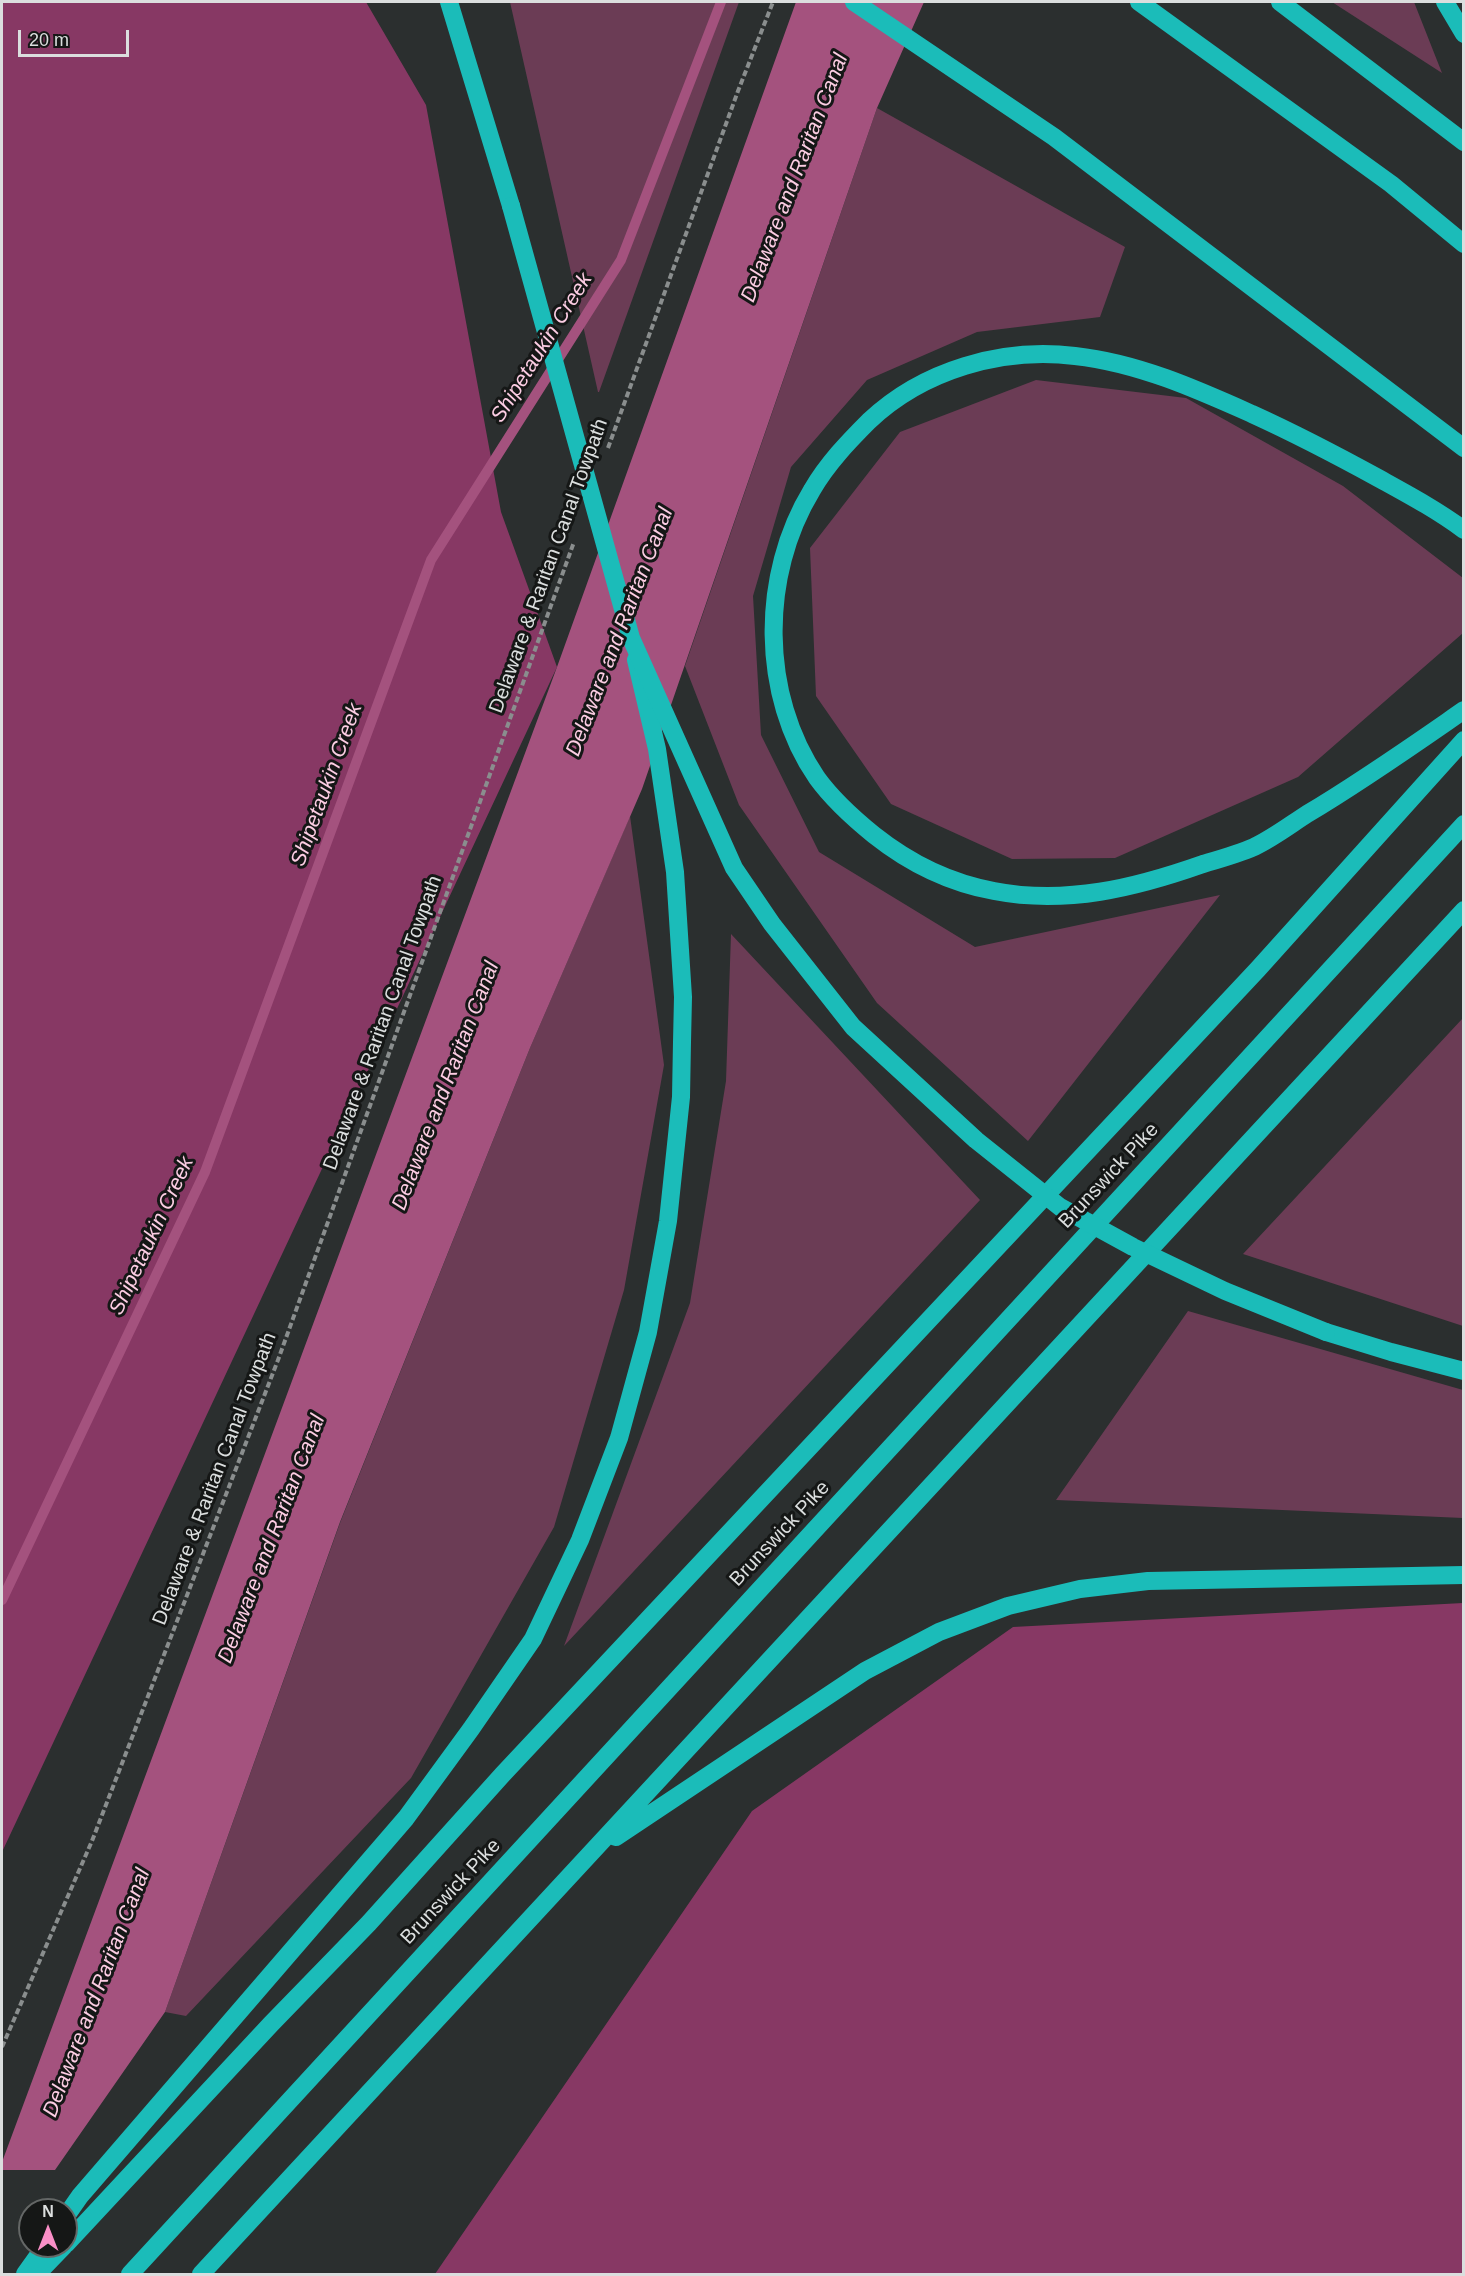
<!DOCTYPE html>
<html>
<head>
<meta charset="utf-8">
<style>
	body { margin:0 }
	#map { position:relative; width:1465px; height:2276px; overflow:hidden; background:#2b2f2f; font-family:Arial,sans-serif }
	canvas { display:block }
	.frame { position:absolute; inset:0; border:3px solid #dbdede; pointer-events:none }
	.north { position:absolute; left:18px; top:2198px; width:60px; height:60px; box-sizing:border-box; background:#151716; border:2px solid #646766; border-radius:50%; rotate:0deg; font-size:16px; font-weight:700; line-height:24px; text-align:center; color:#dbdede }
	.north::after { content:''; display:block; margin:auto; width:21px; height:27px; background:#fa8fc7; clip-path:polygon(50% 0,100% 100%,50% 72%,0 100%) }
	.scale { position:absolute; left:18px; top:30px; width:111px; height:27px; box-sizing:border-box; border:3px solid #dbdede; border-top:0; padding-left:8px; font-size:18px; line-height:21px; white-space:nowrap; color:#dbdede; -webkit-text-stroke:4px #151716; paint-order:stroke }
</style>
</head>
<body>
<div id="map">
<canvas width="1465" height="2276"></canvas>
<div class="frame"></div>
<div class="north">N</div>
<div class="scale">20 m</div>
</div>
<script>
const c = document.querySelector('canvas').getContext('2d');
c.lineJoin = 'round';
function paint(path, color) { c.fillStyle = color; c.fill(path, 'evenodd'); }
function trace(path, color, width, dash) { c.strokeStyle = color; c.lineWidth = width; c.lineCap = dash ? 'butt' : 'round'; c.setLineDash(dash || []); c.stroke(path); }
function label(font, color, halo, rows, align = 'center') {
  c.font = font + ' Arial,sans-serif'; c.lineWidth = 6; c.setLineDash([]); c.textBaseline = 'middle'; c.strokeStyle = halo; c.fillStyle = color; for (const [text, x, y, turn = 0] of rows) {
    c.save(); c.translate(x, y); c.rotate((+turn || 0) * Math.PI / 180); c.textAlign = isNaN(turn) ? turn : align; if (halo) c.strokeText(text, 0, 0); c.fillText(text, 0, 0); c.restore();
  }
}
paint(new Path2D(`
	M510,2H739L599,392H598Z
	M1332,2H1414L1442,73Z
	M877,108L1125,247L1100,317L977,332L867,380L791,467L753,596L761,735L819,852L975,947L1220,895L1028,1141L877,1003L739,805L685,666Z
	M1036,380L1186,398L1343,486L1463,578V633L1298,777L1115,858L1012,859L891,804L816,696L810,548L900,432Z
	M630,816L664,1065L624,1290L554,1527L411,1778L186,2016L165,2012L340,1523L530,1048Z
	M731,934L980,1200L564,1646L690,1303L726,1081Z
	M1463,1018V1326L1243,1254Z
	M1188,1311L1463,1390V1518L1056,1500Z`), '#6b3c55');
paint(new Path2D(`
	M2,2H366L426,105L501,512L557,667L2,1852Z
	M1463,1603V2274H435L752,1811L1013,1627Z`), '#873864');
paint(new Path2D(`
	M796,2H924L877,108L642,789L530,1048L340,1522L165,2012L55,2170H2V2162L557,667Z`), '#a4527e');
trace(new Path2D(`
	M2,1600L205,1172L431,560L621,260L721,2`), '#a4527e', 10);
trace(new Path2D(`
	M608,448L738,91L773,2
	M2,2047L92,1841L278,1360L574,542`), '#8a8e8e', 4, [6, 3]);
trace(new Path2D(`
	M449,2L511,206
	M854,2L1054,137L1464,448
	M1139,2L1391,184L1464,244
	M1280,2L1464,142
	M1445,2L1464,34
	M1464,530C1437,510 1409,495 1380,479C1338,456 1296,434 1252,414C1196,389 1138,363 1075,356C1002,347 923,370 869,421C848,442 827,464 812,490C760,575 760,695 817,778C833,800 853,818 874,835C908,862 950,883 994,891C1066,905 1135,888 1203,864C1220,859 1238,854 1254,847C1273,838 1290,825 1307,814C1361,782 1412,746 1464,710
	M1326,1332L1391,1352L1464,1371
	M616,1837L865,1671L939,1632L1008,1606L1080,1589L1148,1581L1464,1575
	M66,2216L80,2196L406,1818L471,1729L533,1639L580,1540L619,1438L648,1332L668,1221L681,1097L682,1042L683,997L675,872L657,749L636,660
	M66,2244L271,2024L369,1923L503,1774L1258,969L1464,740
	M25,2274L45,2246
	M37,2274L64,2246
	M130,2274L1464,824
	M201,2274L1464,910`), '#1bbcb9', 18);
trace(new Path2D(`
	M511,206L631,638L734,868L772,924L853,1027L976,1140L1060,1207L1133,1247L1225,1291L1326,1332`), '#1bbcb9', 18);
label('20px', '#dbdede', '#151716', [
	["Delaware & Raritan Canal Towpath",549,566,-70],
	["Delaware & Raritan Canal Towpath",383,1023,-70],
	["Brunswick Pike",1109,1176,-47],
	["Delaware & Raritan Canal Towpath",215,1479,-69],
	["Brunswick Pike",780,1534,-47],
	["Brunswick Pike",451,1892,-47]
]);
label('italic 21px', '#fccde3', '#151716', [
	["Delaware and Raritan Canal",795,178,-69],
	["Shipetaukin Creek",542,348,-58],
	["Delaware and Raritan Canal",620,632,-69],
	["Shipetaukin Creek",327,785,-70],
	["Delaware and Raritan Canal",446,1086,-69],
	["Shipetaukin Creek",152,1236,-65],
	["Delaware and Raritan Canal",272,1539,-69],
	["Delaware and Raritan Canal",97,1993,-69]
]);
</script>
</body>
</html>
